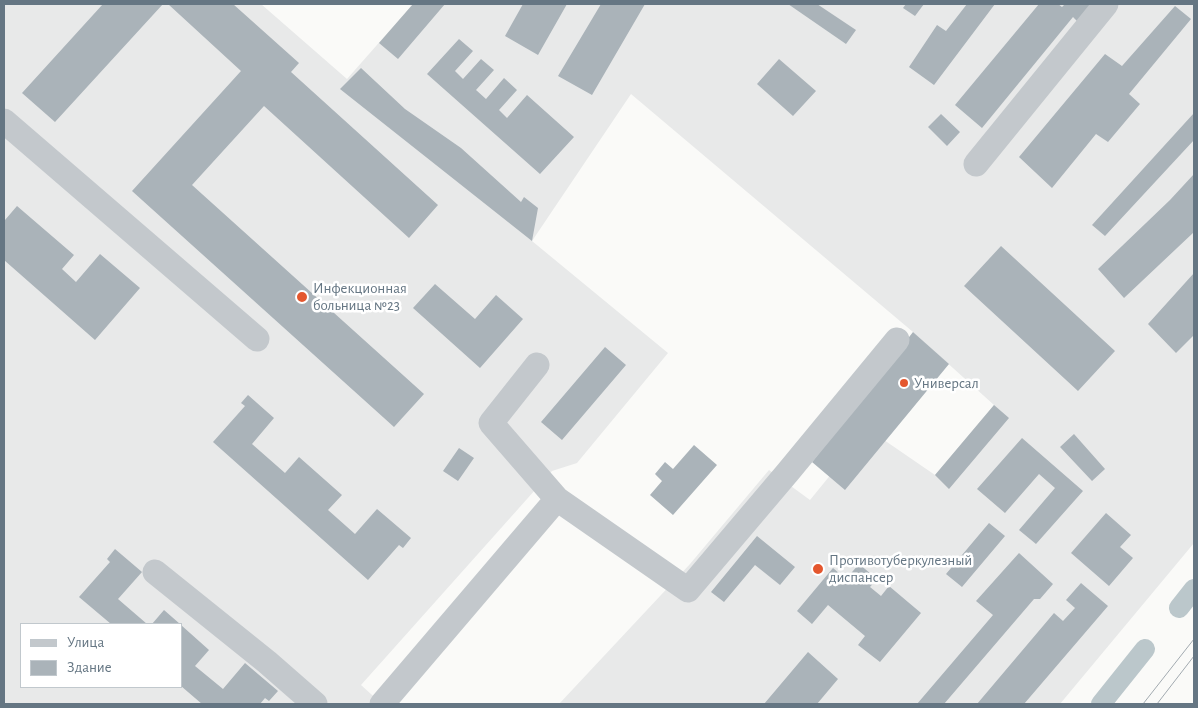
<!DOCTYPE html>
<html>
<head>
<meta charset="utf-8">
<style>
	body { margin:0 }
	#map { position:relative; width:1198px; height:708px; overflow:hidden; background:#fafaf8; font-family:"Alegreya Sans",sans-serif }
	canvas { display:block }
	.frame { position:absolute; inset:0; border:5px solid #657683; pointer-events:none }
	.legend { position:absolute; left:20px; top:623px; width:162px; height:65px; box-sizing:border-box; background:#fff; border:1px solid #c1c8cd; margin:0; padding:6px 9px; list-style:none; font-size:15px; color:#657683 }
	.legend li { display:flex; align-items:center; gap:10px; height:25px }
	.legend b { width:25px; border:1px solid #c1c8cd }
</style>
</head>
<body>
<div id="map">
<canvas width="1198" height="708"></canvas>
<div class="frame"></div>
<ul class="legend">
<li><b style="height:6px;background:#c3c8cc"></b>Улица</li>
<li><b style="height:14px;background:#aab3b9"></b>Здание</li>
</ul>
</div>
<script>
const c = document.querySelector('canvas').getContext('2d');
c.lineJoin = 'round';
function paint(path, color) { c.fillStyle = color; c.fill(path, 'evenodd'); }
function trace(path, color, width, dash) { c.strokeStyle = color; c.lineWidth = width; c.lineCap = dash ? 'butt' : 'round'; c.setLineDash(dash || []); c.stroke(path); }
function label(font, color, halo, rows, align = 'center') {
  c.font = font + ' "Alegreya Sans",sans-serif'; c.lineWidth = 5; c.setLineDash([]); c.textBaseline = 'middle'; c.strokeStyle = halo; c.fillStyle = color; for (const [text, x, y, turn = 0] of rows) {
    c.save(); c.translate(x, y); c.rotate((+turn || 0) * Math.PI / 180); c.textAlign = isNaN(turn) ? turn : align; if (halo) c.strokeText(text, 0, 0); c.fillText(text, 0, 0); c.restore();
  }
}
paint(new Path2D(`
	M4,4H261L347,79L413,4H1194V543L1060,704H559L690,564L769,470L810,500L868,429L935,475L994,405L913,332L631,94L532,241L668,353L577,463L552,471L361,685L382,704H4ZM21,624H181V687H21Z`), '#e8e9e9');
trace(new Path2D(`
	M1179,608L1194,589
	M1101,704L1145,649`), '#bbc7cb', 20);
paint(new Path2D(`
	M103,4H163L55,122L22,93Z
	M168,4H233L299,63L291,72L438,205L409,238L264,106L192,185L424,394L394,427L132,191L241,71Z
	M413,4H445L398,59L379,43Z
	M523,4H567L538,55L505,36Z
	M601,4H645L592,95L558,76Z
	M788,4H817L856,30L846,44Z
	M906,4H924L915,16L903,8Z
	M967,4H995L934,85L909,67L937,25L946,31Z
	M1039,4H1058L1062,7L1065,4H1093L1078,22L1073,17L982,128L955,105Z
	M1175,6L1191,19L1129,94L1140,104L1108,142L1096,134L1052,188L1019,157L1105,54L1122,66Z
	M459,39L473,51L455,71L463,79L481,59L494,70L476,90L486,99L504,78L517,90L499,110L507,118L527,95L574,137L540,174L427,74Z
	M779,59L816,91L793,116L757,84Z
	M361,68L405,109L461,148L521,202L524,197L538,208L532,241L340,89Z
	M1194,113V140L1105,236L1092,225Z
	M941,114L960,132L947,146L928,127Z
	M1194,174V232L1124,298L1098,269L1170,200Z
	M17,206L74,255L62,269L76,282L100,254L140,288L95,340L4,260V219L5,220Z
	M1001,246L1115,351L1078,391L964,286Z
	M1194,273V335L1176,353L1148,324Z
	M435,284L475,319L496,295L523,319L480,368L413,308Z
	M913,332L949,364L845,490L812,462Z
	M605,347L626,365L562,440L541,422Z
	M248,395L274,418L252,444L285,473L299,457L342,495L328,510L355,534L377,509L411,538L403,548L399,545L368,580L213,442L245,406L241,403Z
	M994,405L1009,418L949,489L935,475Z
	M1074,434L1105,469L1092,481L1060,447Z
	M1022,438L1083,491L1036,544L1019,530L1055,488L1039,474L1005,513L977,489Z
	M694,445L717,465L673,515L650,495L662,481L655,474L665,462L673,469Z
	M459,448L474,458L458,481L443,471Z
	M1106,513L1131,535L1120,547L1133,558L1109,586L1071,553Z
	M989,523L1005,536L962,587L946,574Z
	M757,536L795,567L780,585L755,565L724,602L711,592Z
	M115,549L142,572L118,599L147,624H111L79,597L110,562L107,559Z
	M1019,553L1053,584L1040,599H1034L944,704H917L993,615L976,601Z
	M859,564L877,579L870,587L881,596L889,586L921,613L880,662L858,645L865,636L828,605L812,624L797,611L833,568L846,579Z
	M1081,583L1108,606L1024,704H977L1054,613L1063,621L1075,608L1066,600Z
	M164,610L180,624H152Z
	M181,625L209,650L195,666L223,689L245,663L278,691L269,701L265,698L260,704H202L181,686Z
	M808,652L838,679L817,704H764Z`), '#aab3b9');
trace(new Path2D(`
	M4,121L257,339
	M976,164L1106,4
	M537,365L491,423L557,499
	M155,572L267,662L315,704
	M382,704L557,499L688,590L788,472L897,340`), '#c3c8cc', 25);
trace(new Path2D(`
	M1143,704L1194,639
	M1157,704L1194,656`), '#a2aab0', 1);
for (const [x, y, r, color] of [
	[302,297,6,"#e4572e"],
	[904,383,5,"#e4572e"],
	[818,569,6,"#e4572e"]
]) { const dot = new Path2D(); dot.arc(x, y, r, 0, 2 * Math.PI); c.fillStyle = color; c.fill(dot); trace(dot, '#fff', 2); }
label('15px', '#657683', '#fff', [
	["Инфекционная",313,288],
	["больница №23",313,305],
	["Универсал",914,383],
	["Противотуберкулезный",829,560],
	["диспансер",829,577]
], 'left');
</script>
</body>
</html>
